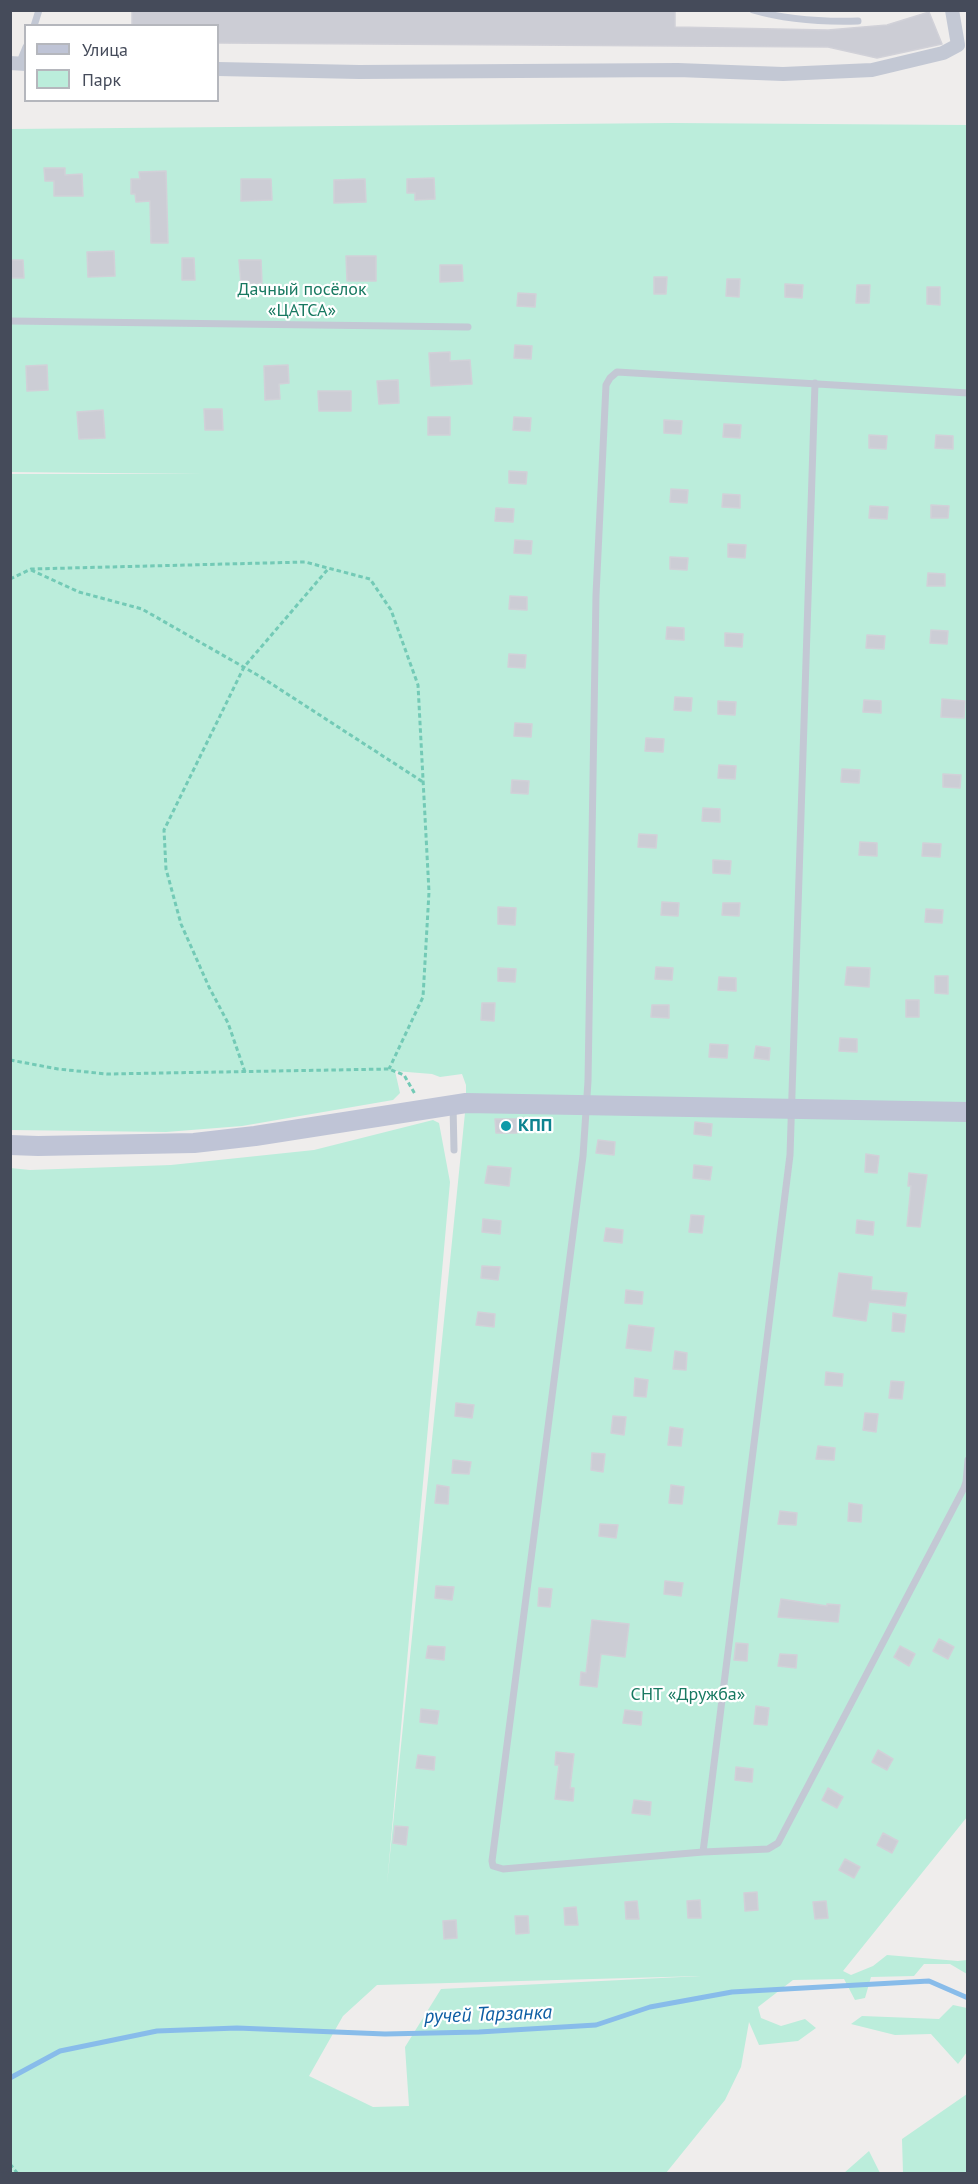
<!DOCTYPE html>
<html>
<head>
<meta charset="utf-8">
<style>
	body { margin:0 }
	#map { position:relative; width:978px; height:2184px; overflow:hidden; background:#efedec; font-family:"PT Sans",sans-serif }
	canvas { display:block }
	.frame { position:absolute; inset:0; border:12px solid #454b5a; pointer-events:none }
	.legend { position:absolute; left:24px; top:24px; width:195px; height:78px; box-sizing:border-box; background:#fff; border:2px solid #b5b7bd; margin:0; padding:8px 10px; list-style:none; font-size:18px; color:#454b5a }
	.legend li { display:flex; align-items:center; gap:12px; height:30px }
	.legend b { width:30px; border:2px solid #b5b7bd }
</style>
</head>
<body>
<div id="map">
<canvas width="978" height="2184"></canvas>
<div class="frame"></div>
<ul class="legend">
<li><b style="height:8px;background:#bfc4d6"></b>Улица</li>
<li><b style="height:16px;background:#bbeddb"></b>Парк</li>
</ul>
</div>
<script>
const c = document.querySelector('canvas').getContext('2d');
c.lineJoin = 'round';
function paint(path, color) { c.fillStyle = color; c.fill(path, 'evenodd'); }
function trace(path, color, width, dash) { c.strokeStyle = color; c.lineWidth = width; c.lineCap = dash ? 'butt' : 'round'; c.setLineDash(dash || []); c.stroke(path); }
function label(font, color, halo, rows, align = 'center') {
  c.font = font + ' "PT Sans",sans-serif'; c.lineWidth = 4.5; c.setLineDash([]); c.textBaseline = 'middle'; c.strokeStyle = halo; c.fillStyle = color; for (const [text, x, y, turn = 0] of rows) {
    c.save(); c.translate(x, y); c.rotate((+turn || 0) * Math.PI / 180); c.textAlign = isNaN(turn) ? turn : align; if (halo) c.strokeText(text, 0, 0); c.fillText(text, 0, 0); c.restore();
  }
}
paint(new Path2D(`
	M672,123L967,125V1817L843,1971L851,1975L873,1966L887,1955L958,1961L967,1960V1974L950,1964H924L914,1976L871,1977L865,1998L855,2000L844,1979L793,1980L758,2007L761,2018L781,2026L805,2019L816,2028L798,2041L759,2045L749,2022L741,2067L725,2100L666,2173H11L10,1168L30,1170L171,1165L314,1150L433,1120L439,1123L450,1182L387,1884L466,1103V1085L462,1074L440,1077L432,1074L395,1071L400,1093L393,1100L242,1126L166,1132L11,1130V474H202L11,472V129ZM701,1976L441,1989L405,2047L409,2106L373,2107L309,2076L343,2016L377,1985Z
	M953,2005L967,2008V2052L958,2064L931,2034L895,2035L851,2024L862,2016L939,2019Z
	M967,2094V2173H903L902,2139Z
	M869,2151L880,2173H844Z`), '#bbeddb');
trace(new Path2D(`
	M10,2078L60,2051L157,2031L237,2028L385,2034L479,2032L596,2025L650,2007L732,1992L929,1981L968,1998`), '#88bcea', 5);
const building = new Path2D(`
	M132,10H675V27L828,30L887,25L929,12L942,44L877,58L828,47L218,43V26H132Z
	M44,168H65V175L82,174L83,196H54V181H45Z
	M166,171L168,243H151L150,201L136,202L135,194H131V179H140L139,172Z
	M434,178L435,199L415,200V193H407V179Z
	M241,179H271L272,200L241,201Z
	M365,179L366,202L334,203V180Z
	M114,251L115,276L88,277L87,252Z
	M346,256H376V281H347Z
	M182,258H194L195,280H182Z
	M10,260H23L24,278H10Z
	M239,260H261L262,283L241,284Z
	M440,265H462L463,281L440,282Z
	M654,277H667L666,294H654Z
	M727,279H740L739,297L726,296Z
	M785,284L803,285L802,298L785,297Z
	M857,285H870L869,303H856Z
	M927,287H940V305L927,304Z
	M518,293L536,294L535,307L517,306Z
	M515,345L532,346L531,359L514,358Z
	M450,352V361L470,360L472,384L431,386L429,353Z
	M47,365L48,390L27,391L26,366Z
	M288,365L289,383L279,384L280,399L265,400L264,366Z
	M398,380L399,403L379,404L377,381Z
	M318,391H351V411H319Z
	M204,409H222L223,430H205Z
	M103,410L105,438L79,439L77,412Z
	M428,417H450V435H428Z
	M514,417L531,418L530,431L513,430Z
	M664,420L682,421L681,434L664,433Z
	M724,424L741,425L740,438L723,437Z
	M869,435L887,436L886,449L869,448Z
	M936,435L953,436V449L935,448Z
	M509,471L527,472L526,484L509,483Z
	M671,489L688,490L687,503L670,502Z
	M723,494L740,495V508L722,507Z
	M931,505L949,506L948,518H931Z
	M870,506L888,507L887,519L869,518Z
	M496,508L514,509L513,522L495,521Z
	M515,540L532,541L531,554L514,553Z
	M728,544L746,545L745,558L728,557Z
	M670,557L688,558L687,570L670,569Z
	M928,573L945,574V586H927Z
	M510,596L527,597V610L509,609Z
	M667,627L684,628V640L666,639Z
	M931,630L948,631L947,644L930,643Z
	M725,633L743,634L742,647L725,646Z
	M867,635L885,636L884,649L866,648Z
	M509,654L526,655L525,668L508,667Z
	M675,697L692,698L691,711L674,710Z
	M942,699L965,701L964,718L941,717Z
	M864,700L881,701V713L863,712Z
	M718,701L736,702L735,715L718,714Z
	M515,723L532,724L531,737L514,736Z
	M646,738L664,739L663,752L645,751Z
	M719,765L736,766L735,779L718,778Z
	M842,769L860,770L859,783L841,782Z
	M943,774L961,775L960,788L943,787Z
	M512,780L529,781L528,794L511,793Z
	M703,808L720,809V822L702,821Z
	M639,834L657,835L656,848L638,847Z
	M860,842L877,843V856L859,855Z
	M923,843L941,844L940,857L922,856Z
	M713,860L731,861L730,874L713,873Z
	M662,902L679,903L678,916L661,915Z
	M723,903H740L739,916L722,915Z
	M498,907L516,908L515,925L498,924Z
	M926,909L943,910L942,923L925,922Z
	M656,967L673,968L672,980L655,979Z
	M847,967L870,968L869,987L845,985Z
	M498,968L516,969L515,982L498,981Z
	M935,976H948V994L935,993Z
	M719,977L736,978V991L718,990Z
	M906,1000H919V1017H906Z
	M482,1003H495L494,1021L481,1020Z
	M652,1005H669V1018L651,1017Z
	M840,1038L857,1039V1052L839,1051Z
	M710,1044L728,1045L727,1058L709,1057Z
	M756,1046L770,1048L769,1060L754,1058Z
	M495,1119H517V1133H496Z
	M695,1122L712,1124L711,1136L694,1134Z
	M598,1140L615,1142L614,1155L596,1153Z
	M866,1154L879,1156L877,1173L865,1172Z
	M694,1165L712,1167L710,1180L693,1178Z
	M488,1166L511,1168L509,1186L485,1183Z
	M909,1173L927,1175L920,1227L907,1226L911,1186H908Z
	M691,1215L704,1216L702,1233L689,1232Z
	M483,1219L501,1221L500,1234L482,1232Z
	M857,1220L874,1222L873,1235L856,1233Z
	M606,1228L623,1230L622,1243L604,1241Z
	M482,1266L500,1267L498,1280L481,1278Z
	M839,1273L872,1277L871,1290L907,1293L905,1306L869,1302L866,1321L833,1316Z
	M626,1290L643,1292L642,1304L625,1303Z
	M478,1312L495,1314L494,1327L476,1325Z
	M893,1313L906,1315L904,1332L892,1331Z
	M629,1325L654,1328L651,1351L626,1348Z
	M675,1351L687,1353L686,1370L673,1369Z
	M826,1372L843,1374L842,1386L825,1385Z
	M635,1378L648,1380L646,1397L634,1396Z
	M891,1381L904,1382L902,1399L889,1398Z
	M456,1403L474,1405L472,1418L455,1416Z
	M865,1413L878,1414L876,1432L863,1430Z
	M613,1416L626,1417L624,1435L611,1433Z
	M670,1427L683,1429L681,1446L668,1445Z
	M818,1446L835,1448L834,1460L816,1459Z
	M592,1453L605,1454L603,1472L591,1470Z
	M453,1460L471,1462L469,1474L452,1473Z
	M437,1485L449,1487L448,1504L435,1503Z
	M671,1485L684,1487L682,1504L669,1503Z
	M849,1503L862,1505L861,1522L848,1521Z
	M780,1511L797,1513L796,1525L778,1524Z
	M600,1524L618,1525L616,1538L599,1536Z
	M665,1581L683,1583L681,1596L664,1594Z
	M436,1586L454,1587L452,1600L435,1598Z
	M539,1588L552,1589L550,1607L538,1606Z
	M781,1599L827,1606V1604L840,1605L838,1622L778,1617Z
	M592,1620L629,1624L625,1657L601,1654L597,1687L580,1685L581,1672L586,1673Z
	M939,1639L954,1647L948,1659L933,1651Z
	M736,1643L748,1644L747,1661L734,1660Z
	M428,1646L445,1647L444,1660L426,1658Z
	M900,1646L915,1654L909,1666L894,1657Z
	M780,1654L797,1655L796,1668L778,1666Z
	M756,1706L769,1708L767,1725L754,1724Z
	M421,1709L439,1711L437,1724L420,1722Z
	M625,1710L642,1712L641,1725L623,1723Z
	M878,1750L893,1759L887,1770L872,1762Z
	M556,1752L574,1754L570,1788H574L573,1801L555,1799L559,1765H555Z
	M418,1755L435,1757L434,1770L416,1768Z
	M736,1767L753,1769L752,1782L735,1780Z
	M828,1788L843,1797L837,1808L822,1800Z
	M634,1800L651,1802L650,1815L632,1813Z
	M395,1826L408,1827L406,1845L393,1843Z
	M883,1833L898,1841L892,1853L877,1845Z
	M845,1859L860,1867L854,1878L839,1870Z
	M757,1892L758,1910L745,1911L744,1893Z
	M700,1900L701,1918H688L687,1901Z
	M637,1901L639,1919H626L625,1902Z
	M826,1901L828,1918L815,1919L813,1902Z
	M576,1907L578,1925H565L564,1908Z
	M515,1916H528L529,1933L516,1934Z
	M456,1920L457,1938L444,1939L443,1921Z`);
paint(building, '#cccdd5');
trace(building, '#d1d1d8', 1.5);
trace(new Path2D(`
	M31,570L79,592L142,609L261,677L423,782
	M10,579L31,569L305,562L370,579L391,610L418,685L429,892L423,997L389,1069
	M10,1060L58,1069L107,1074L389,1069L404,1075L415,1094
	M245,1072L228,1023L209,987L181,924L166,869L164,830L244,667L328,569
	M10,2164L18,2174`), '#73cab6', 3, [4.5, 3]);
trace(new Path2D(`
	M753,10C787,20 822,22 858,21
	M34,26L39,10
	M19,64L26,47
	M10,321L468,327
	M968,393L617,372L610,378L606,385L596,595L588,1081L583,1156L492,1861L493,1866L503,1869L703,1852L768,1849L778,1843L964,1488L966,1482L968,1460
	M453,1106L454,1150
	M703,1852L790,1155L815,383`), '#c3c8d4', 7);
trace(new Path2D(`
	M10,63L26,64
	M218,69L359,72L678,70L783,74L872,70L943,53L958,45L952,10`), '#c3c8d4', 14);
trace(new Path2D(`
	M10,1145L38,1146L194,1143L255,1136L466,1103L968,1112`), '#bfc4d6', 20);
for (const [x, y, r, color] of [
	[506,1126,6,"#0f9aa8"]
]) { const dot = new Path2D(); dot.arc(x, y, r, 0, 2 * Math.PI); c.fillStyle = color; c.fill(dot); trace(dot, '#fff', 2); }
label('18px', '#187961', '#fff', [
	["Дачный посёлок",302,290],
	["«ЦАТСА»",302,311],
	["СНТ «Дружба»",688,1695]
]);
label('bold 18px', '#0d838f', '#fff', [
	["КПП",518,1126]
], 'left');
label('italic 20px', '#0e5ea4', '#fff', [
	["ручей Тарзанка",488,2015,-2]
]);
</script>
</body>
</html>
